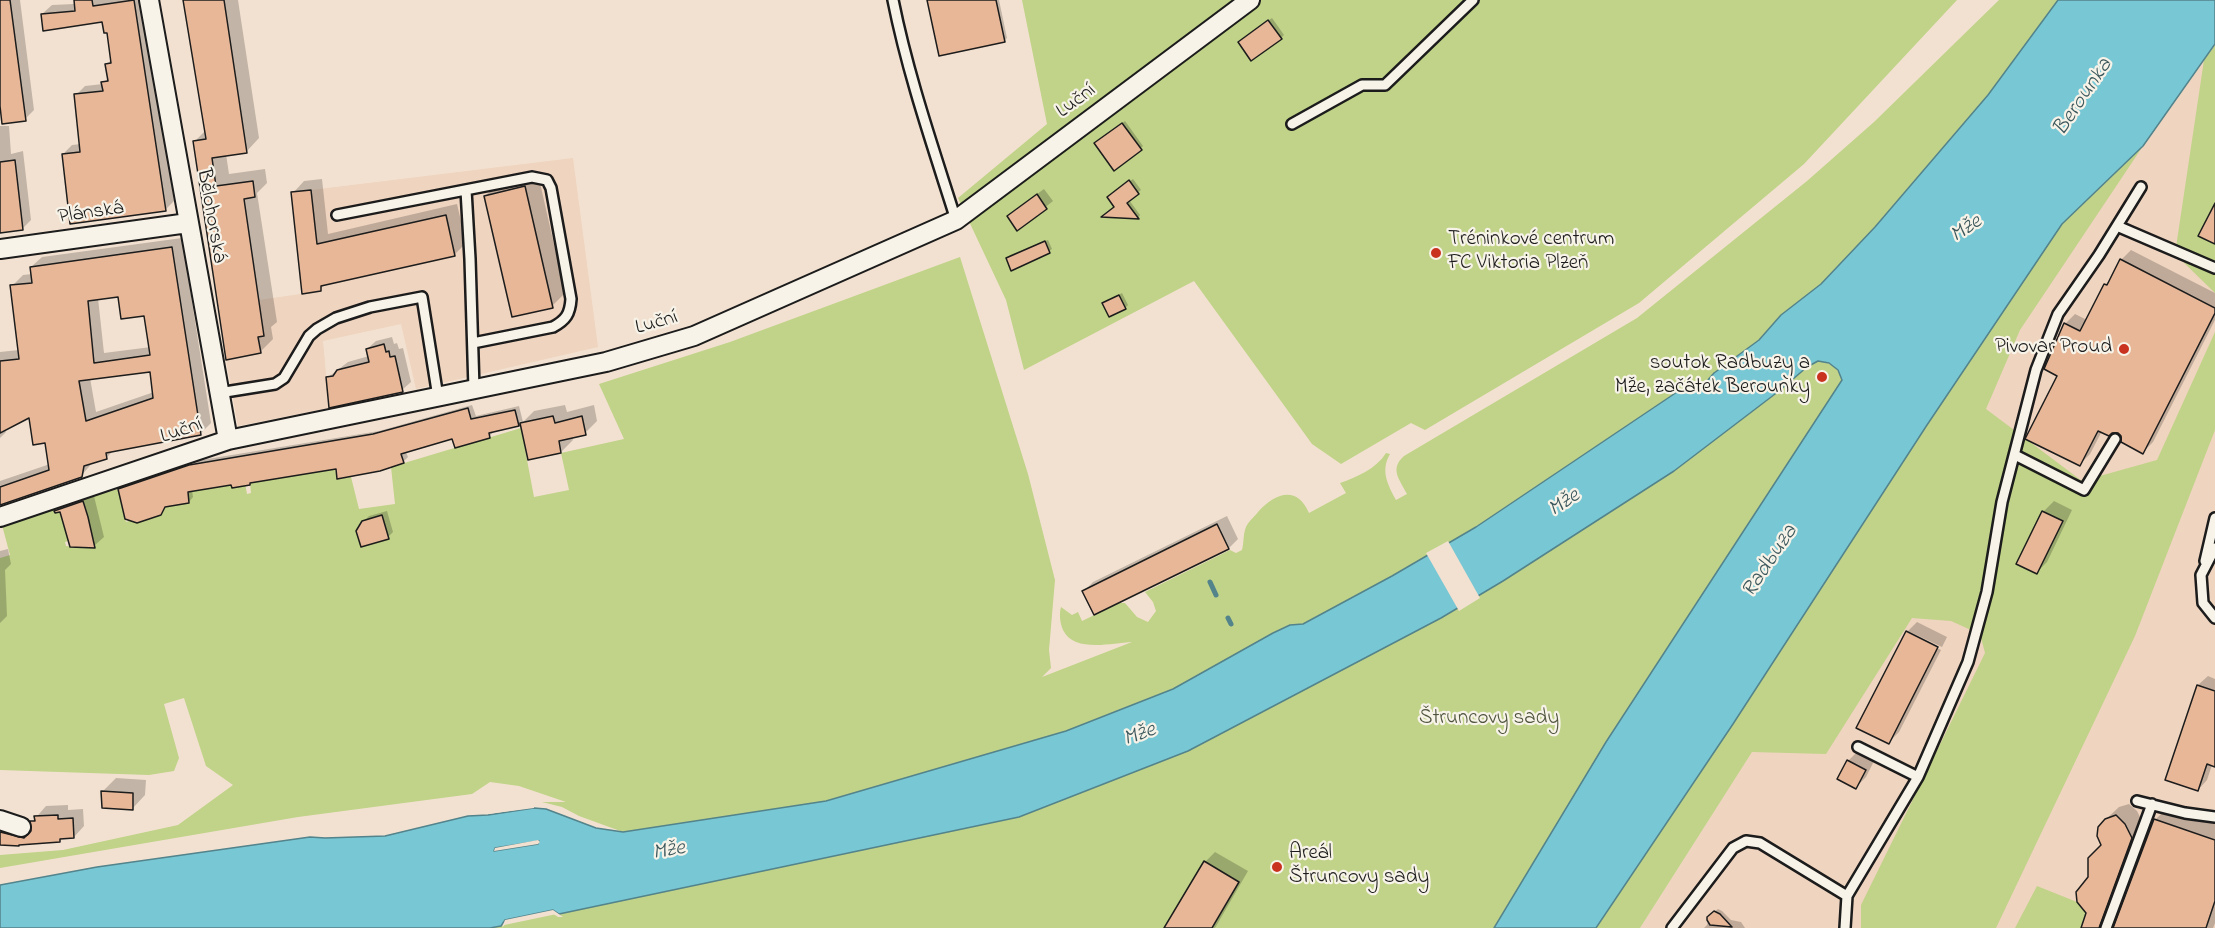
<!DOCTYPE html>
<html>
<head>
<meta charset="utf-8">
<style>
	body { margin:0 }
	canvas { display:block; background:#f2e1d0 }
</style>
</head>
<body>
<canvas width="2215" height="928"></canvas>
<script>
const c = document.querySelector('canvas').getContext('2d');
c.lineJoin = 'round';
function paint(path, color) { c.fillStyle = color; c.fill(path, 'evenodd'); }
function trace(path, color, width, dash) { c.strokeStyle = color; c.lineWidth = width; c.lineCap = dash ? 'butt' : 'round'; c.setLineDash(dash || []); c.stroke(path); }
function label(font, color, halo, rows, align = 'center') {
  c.font = font + ' "Indie Flower",sans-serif'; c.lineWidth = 4.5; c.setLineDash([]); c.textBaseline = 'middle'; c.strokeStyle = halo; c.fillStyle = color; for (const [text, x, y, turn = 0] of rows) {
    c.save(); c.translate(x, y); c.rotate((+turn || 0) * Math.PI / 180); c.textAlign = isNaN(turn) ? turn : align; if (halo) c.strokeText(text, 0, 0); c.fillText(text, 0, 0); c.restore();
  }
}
paint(new Path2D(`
	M2215,45V928H1640L2091,218Z
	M573,158L598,347L416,389L401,324L323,341L329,408L238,426L226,360L261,353L258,337L264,336L259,300L321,291L311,190Z`), '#efd4bf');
paint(new Path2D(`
	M1022,0H1957L1804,164L1639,303L1425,430L1411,423L1341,464L1312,444L1194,281L1024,370L1006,300L958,198L1047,124Z
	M1999,0H2058L1988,95L1875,227L1821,284L1781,315L1759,340L1714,373L1700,389L1677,392L1476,527L1392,576L1303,625H1290L1273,633L1173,689L1066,731L827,801L623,832L579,816L562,807L542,802H566L519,786L490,782L472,794L298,817L0,868V855L63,850L178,825L233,785L206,766L184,698L164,704L179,758L174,771L149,775L0,770V558L10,555L2,525L53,508L55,513L60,512L68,541L65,542L66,546L95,548L83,499L118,489L126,522L135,519L162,497L186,504L189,503L188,492L231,485L232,488L236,487V485L245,483L247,494L251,493L250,483L335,468L337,479L351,477L359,509L395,504L391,467L521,428L534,497L569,490L561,453L624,439L599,384L730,342L960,257L1028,474L1055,580L1049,650L1051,668L1042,677L1132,642C1111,643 1074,653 1063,630C1060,623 1059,614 1061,607L1072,615L1078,612L1082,621L1119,603H1125L1137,617L1148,622L1156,611L1153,602L1145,592L1230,550L1236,553L1242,550C1244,543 1243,534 1246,527C1248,522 1254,517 1258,512C1275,493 1297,485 1309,513L1346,493L1340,483C1357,477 1376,469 1386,453L1390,454C1380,471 1388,485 1396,500L1407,494C1400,480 1389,469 1404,456L1637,318L1807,181L1874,122Z
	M2215,45V293L2175,254L2204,60Z
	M2143,146L2020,330L1986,409L2082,481L2157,460L2215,332V430L2135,636L1996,928H1861V905L1985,653L1980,634L1951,621L1912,618L1826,754L1752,752L1640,928H1596L1733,724L1927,425L2062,224Z
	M1818,361C1832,363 1838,367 1842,380L1606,742L1494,928H490L1019,817L1188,751L1441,618L1503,581L1674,471L1779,391L1807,367Z
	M2037,886L2077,902L2085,910L2090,911L2081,928H2015Z`), '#c0d388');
const water = new Path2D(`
	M2058,0H2215V44L2143,146L2062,224L1927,425L1733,724L1596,928H1494L1606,742L1842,380L1838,370L1829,363L1818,361L1807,367L1779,391L1674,471L1503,581L1441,618L1188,751L1019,817L559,914L553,910L505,920L501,926L490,928H0V885L97,867L310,837L325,838L385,836L468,816L488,815L534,808L546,809L596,828L623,832L826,801L1066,731L1173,689L1273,633L1290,625L1303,624L1392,576L1476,527L1677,392L1700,389L1714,373L1759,340L1781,315L1821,284L1875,227L1988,95ZM539,841L538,844L494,851L495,848Z`);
paint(water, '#78c7d5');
trace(water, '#53838b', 1.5);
paint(new Path2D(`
	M1448,541L1480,598L1459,611L1426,553Z
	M534,805V808L488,814V812Z
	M538,840L540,842L538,844L494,851L495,848Z
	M553,910L563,917H558L552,913L507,922L502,928L505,920Z`), '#f2e1d0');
paint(new Path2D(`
	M0,0H20L34,110L25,119L0,104Z
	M74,0H143L174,201L165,210L63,154L72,145L81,144L76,95L85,86L103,84L109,77L107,64L112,59L108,32L104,20L42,14L52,5L74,4Z
	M185,0H238L259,138L247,151L226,154L229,174L265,169L267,183L257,193L277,322L271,327L273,339L260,352L194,142L206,130Z
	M929,0H999L1007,38L1004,41Z
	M1272,18L1284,35L1281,38L1242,39Z
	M1125,121L1143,146L1141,148L1098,141Z
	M0,126H9L11,154L23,151L31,220L22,229L0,179Z
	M538,174L565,293L552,306L485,196L499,183Z
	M322,179L328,234L457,204L466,243L455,254L326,283L320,289L293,193L304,181Z
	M1133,179L1141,190L1129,200L1140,215L1138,218L1116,207L1112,194Z
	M1044,189L1053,201L1018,229L1015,210Z
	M182,238L211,423L200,434L114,450L106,458L93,462L81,476L0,504V481L50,464L46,441L30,415L5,429L6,432L0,438V352L19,350L12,286L23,275L32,274L31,267L42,257ZM119,295L145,314L151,347L104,353L98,298ZM151,371L154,392L96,412L90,378Z
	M1048,240L1052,249L1049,251L1012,269L1007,258L1010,255Z
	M2131,250L2215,293V320L2153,442L2143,452L2119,432L2102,431L2090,454L2080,464L2059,376L2065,324L2075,314L2087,320L2105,285L2112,278L2121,260Z
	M1122,293L1128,305L1125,308L1104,303Z
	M392,337L394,344L397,343L399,349L403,348L411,382L402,390L327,378L348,362L369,356L367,349L376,341Z
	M472,405L476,416L519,406L523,422L534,411L565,405L567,412L594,405L597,421L585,433L572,436L573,440L561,452L529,458L521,421L518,424L494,432L489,436L453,437L406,452L408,457L403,462L337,467L252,481L249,484H233L192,490L193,497L189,502L167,505L160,513L119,490L124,485L195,461L379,431Z
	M93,492L104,537L94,546L61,510L56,511L66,501Z
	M2054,501L2072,510L2047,562L2037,572L2018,563L2044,511Z
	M387,511L393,532L388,537L363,522L369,516Z
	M1227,516L1238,539L1229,548L1084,591L1093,582Z
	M8,549L11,564L5,570L7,616L0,623V551Z
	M1917,622L1947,637L1942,647L1908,631V634L1941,650L1899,732L1889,742L1907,632Z
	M2208,676L2215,679V766L2212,765L2207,780L2198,790L2167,779L2198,685Z
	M1858,751L1875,759L1866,777L1856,787L1848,761Z
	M116,778L146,780L145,795L132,809L103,791Z
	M2129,804L2137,811L2144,825L2112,919L2117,923L2155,820L2167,808L2215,824V923L2213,928H2082L2088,913L2090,877L2103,845L2102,823L2119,807Z
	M68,805V810L83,809L84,826L74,837L62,838L59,840L0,843V815L7,821L33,828L32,822L46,806Z
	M1215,852L1248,871L1215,928H1165L1205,862Z
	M1718,909L1722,911L1731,920L1741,922L1745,928H1704L1707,925L1710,915Z`), '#0003');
trace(new Path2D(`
	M1210,582L1216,595
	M1228,618L1231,624`), '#53838b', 5);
const building = new Path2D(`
	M0,0H10L26,121L2,124L0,106Z
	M74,0H92L93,6L134,0L166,211L70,224L62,154L80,152L74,94L103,91L101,82L108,81L105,64L111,63L107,33H104L102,22L43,31L41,14L75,11Z
	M183,0H224L247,153L212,158L216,186L253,181L255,197L244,199L264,336L258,337L261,353L226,360L193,141L206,139Z
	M927,0H996L1005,42L939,56Z
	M1268,20L1282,39L1251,61L1238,42Z
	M1122,123L1142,150L1114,171L1094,143Z
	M15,160L23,230L0,233V162Z
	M1129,180L1139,194L1127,203L1139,219L1101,217L1114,207L1107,197Z
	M525,186L553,308L512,317L484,196Z
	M311,190L317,244L446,215L455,256L321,286V291L302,294L291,192Z
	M1037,194L1047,209L1017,231L1007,216Z
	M2215,203V244L2198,236Z
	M1045,241L1050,253L1011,271L1006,258Z
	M172,247L201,435L106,453L107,459L84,466L82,477L0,505V487L49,470L45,443L33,445L29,418L0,433V361L19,359L10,285L32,283L30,267ZM118,297L121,319L144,316L150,355L94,363L88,301ZM150,372L153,398L86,421L79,381Z
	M2120,259L2215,308V313L2143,454L2121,442V436L2118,433H2112L2109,436L2098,431L2080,466L2025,439L2057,376L2044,369L2064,323L2080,331L2104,284L2107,285Z
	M1119,295L1126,309L1109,317L1102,303Z
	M384,344L386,352L389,351L390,357L395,356L403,392L329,408L326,377L333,376L337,370L369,362L366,349Z
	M468,408L471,419L515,410L519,426L489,433L490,438L455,448L452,439L401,454L404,463L380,471L337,479L336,469L250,483V485L232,488L231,485L188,492L189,503L165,507L161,515L137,523L125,519L118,489L189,465L373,434Z
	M553,416L555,423L582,416L586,435L559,441L561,453L528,460L520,423Z
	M83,501L88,517L95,548L70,547L60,512L55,513L54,511Z
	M2042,511L2063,521L2037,574L2016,564Z
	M382,515L389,539L361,547L356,531L362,521Z
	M1217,524L1229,549L1094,615L1082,591Z
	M1906,631L1938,647L1889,744L1856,728Z
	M2197,685L2215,691V767L2207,764L2198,791L2165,780Z
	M1847,760L1866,770L1856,789L1837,779Z
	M101,791L133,793V810L102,808Z
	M58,815V819L73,818L74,838L60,839V842L19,845V846L0,845V832L24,838L31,831L30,821H35L34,816Z
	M2116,815L2125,824L2132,838L2099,928H2081L2086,913L2077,902L2076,892L2088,877V858L2101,845L2097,836L2098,827L2105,819Z
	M2154,819L2215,840V901L2206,928H2113Z
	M1204,861L1239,882L1212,928H1164Z
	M1714,911L1720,914L1732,927L1710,925L1707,920V917Z`);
paint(building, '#e7b797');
trace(building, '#1c1c1c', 1.5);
const lane = new Path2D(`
	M893,0C908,75 933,147 956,220
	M1292,124L1362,85H1385L1473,0
	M466,190L470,259L474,389
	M337,215L532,177L547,180L551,188L571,299C570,314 566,320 553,327L473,343
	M2117,226L2215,268
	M219,393L275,384L284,378L309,336L317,329L336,318L370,307L422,297L438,397
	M2015,455L2084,490L2115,439
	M2215,548L2201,575L2203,603L2215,618
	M2205,561L2215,518
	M1918,777L1968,662L1987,592L2002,502L2036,370L2058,314L2099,255L2141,187
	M2137,801L2185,813L2215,817
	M1847,896L1918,777L1858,747
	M1672,928L1733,848L1746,841L1760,843L1847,896L1845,928
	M2106,928L2152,804`);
const street = new Path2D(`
	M149,0L228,440
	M0,249L188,223
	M0,517L228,440L606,362L694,336L956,220L1250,0
	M0,820L21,827`);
trace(lane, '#1c1c1c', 14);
trace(street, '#1c1c1c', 22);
trace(lane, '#f7f3e8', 9);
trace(street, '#f7f3e8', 18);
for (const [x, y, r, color] of [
	[1436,253,6,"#c8321e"],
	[2124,349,6,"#c8321e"],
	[1822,377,6,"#c8321e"],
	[1277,867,6,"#c8321e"]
]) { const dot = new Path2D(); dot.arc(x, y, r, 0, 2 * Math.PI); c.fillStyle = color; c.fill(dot); trace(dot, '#f7f3e8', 2); }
label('21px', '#1c1c1c', '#f7f3e8', [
	["Luční",1077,102,-37],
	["Plánská",91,214,-8],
	["Bělohorská",210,216,80],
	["Luční",657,324,-16],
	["Luční",182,432,-19]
]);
label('21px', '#1c1c1c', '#f7f3e8', [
	["Tréninkové centrum",1448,241],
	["FC Viktoria Plzeň",1448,265],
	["Pivovar Proud",2112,349,"right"],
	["soutok Radbuzy a",1810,365,"right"],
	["Mže, začátek Berounky",1810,389,"right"],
	["Areál",1289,855],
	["Štruncovy sady",1289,879]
], 'left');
label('21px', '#4d533c', '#f7f3e8', [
	["Štruncovy sady",1489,720]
]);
label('italic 22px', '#3c585d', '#f7f3e8', [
	["Berounka",2084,98,-56],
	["Mže",1967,230,-34],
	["Mže",1565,504,-34],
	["Radbuza",1771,562,-56],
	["Mže",1140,736,-20],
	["Mže",669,852,-10]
]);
</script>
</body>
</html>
